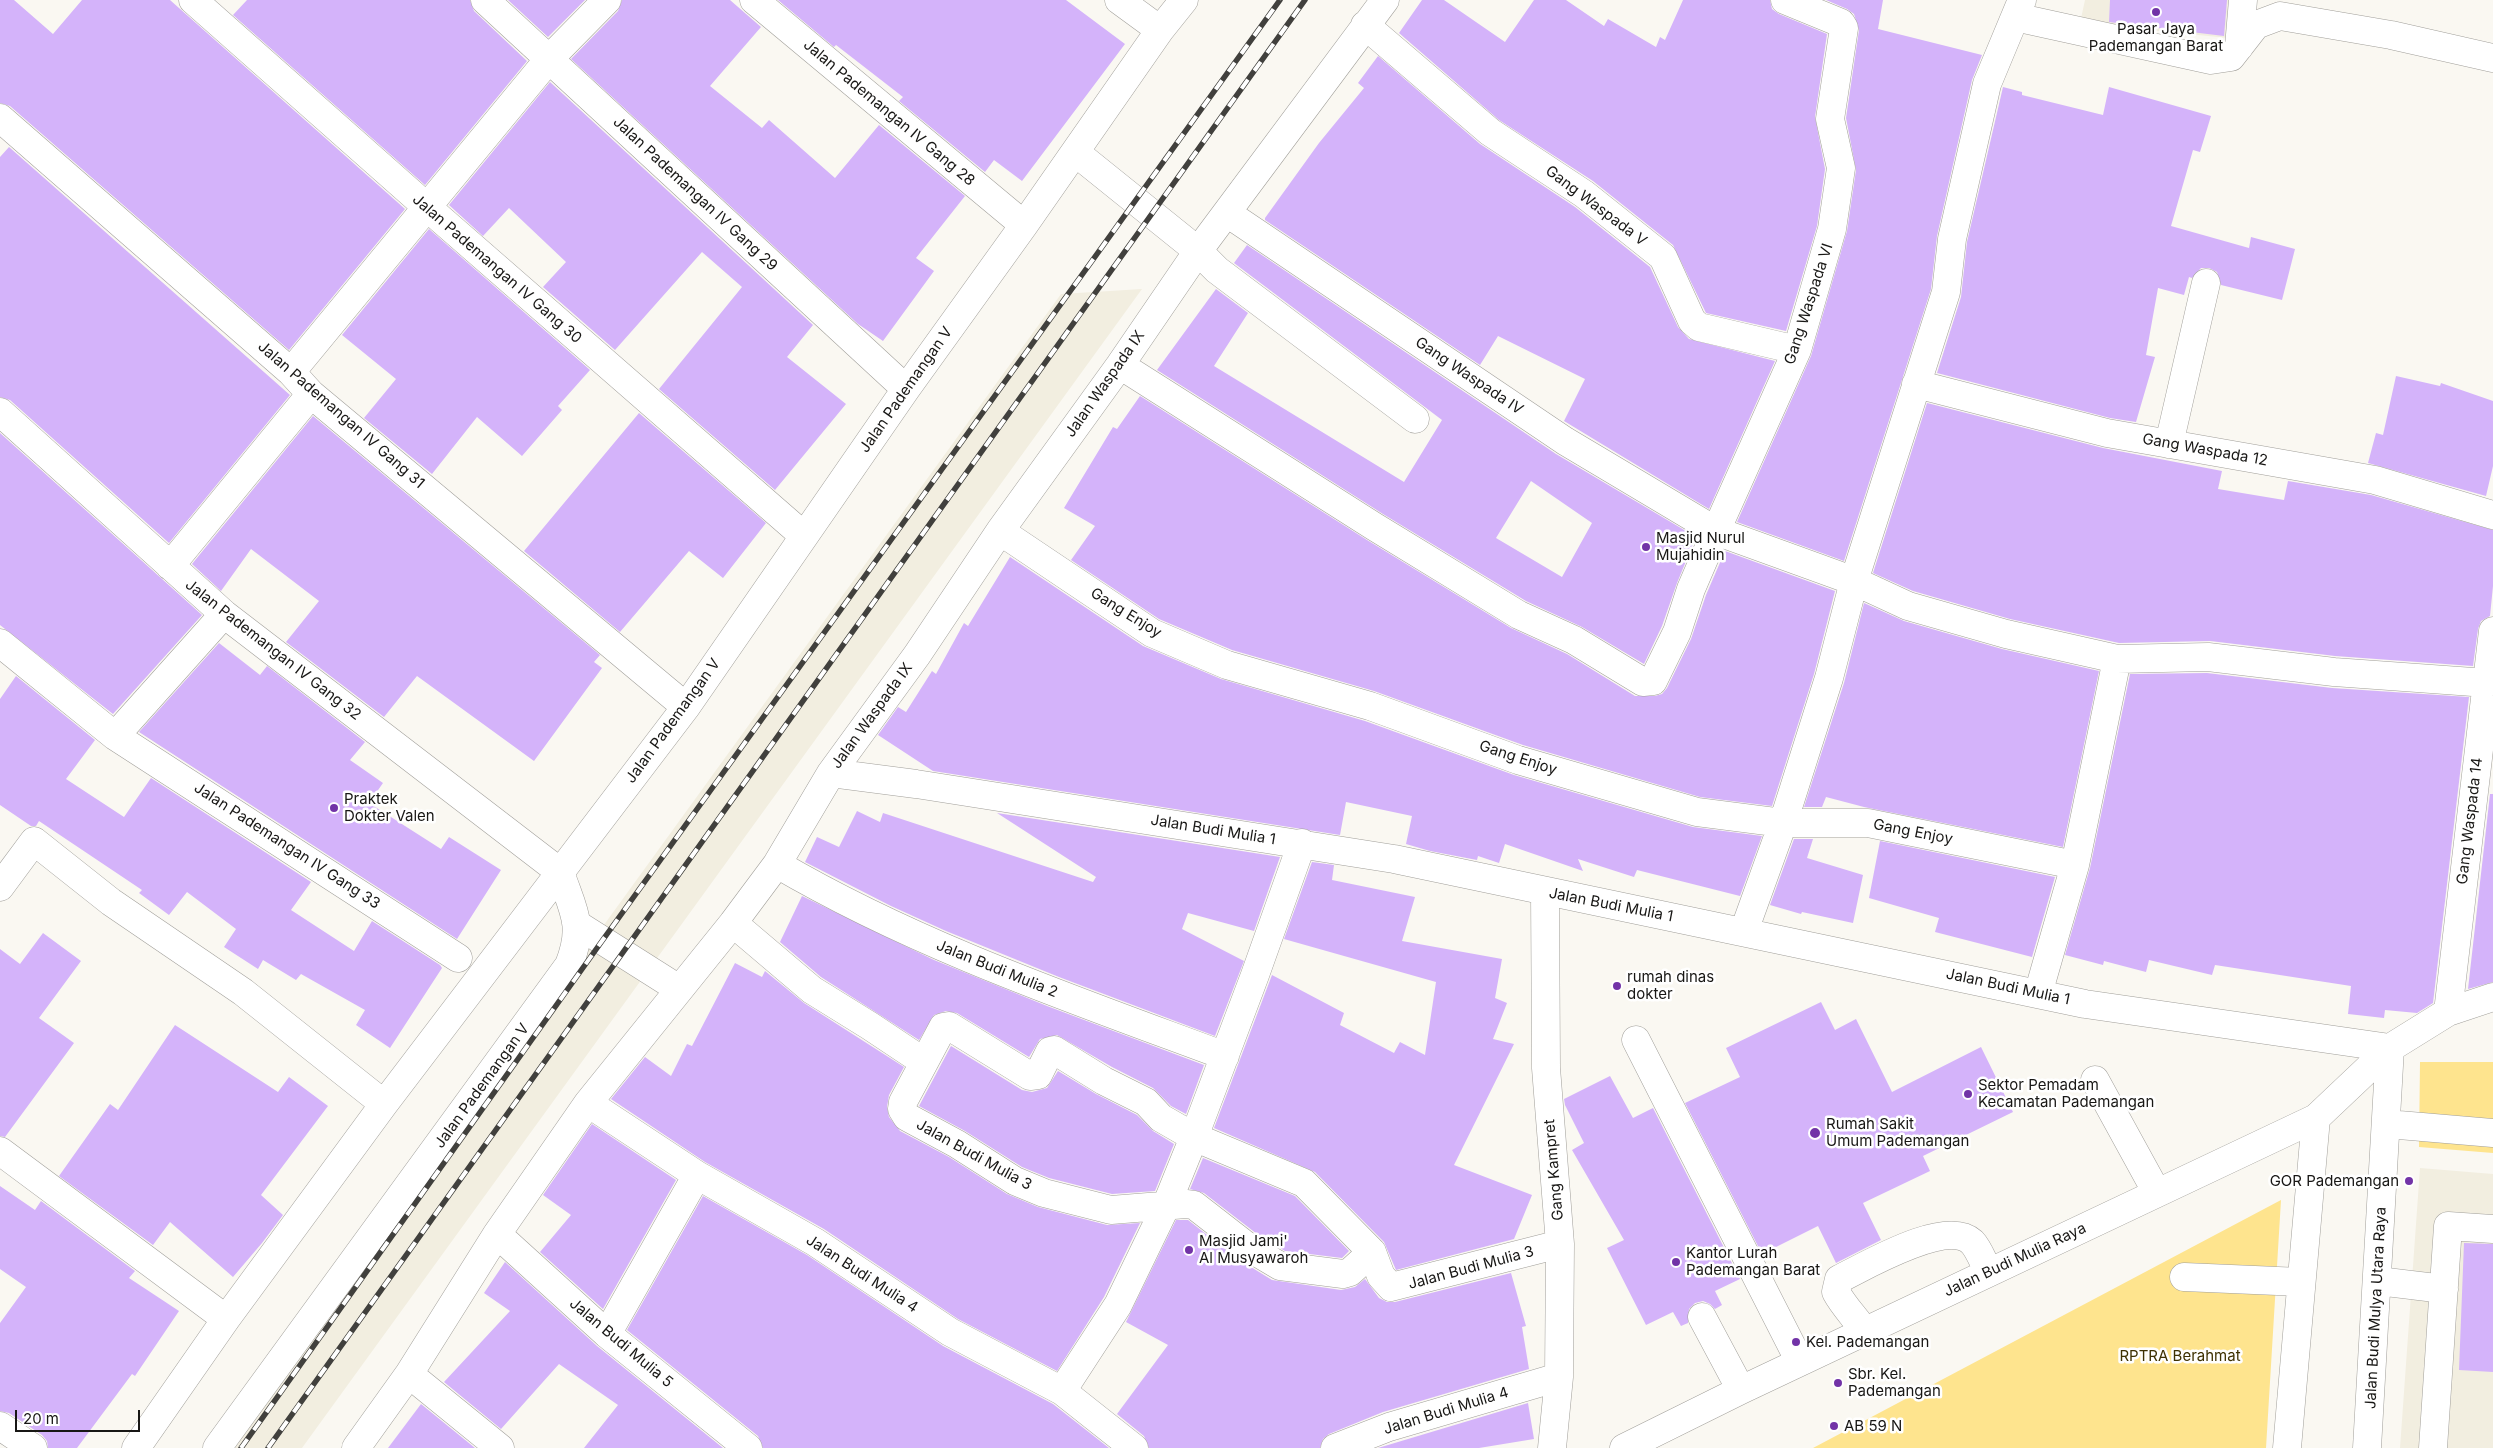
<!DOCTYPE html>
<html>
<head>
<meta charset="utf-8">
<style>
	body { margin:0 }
	#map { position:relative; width:2493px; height:1448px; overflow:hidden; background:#faf8f2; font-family:Inter,sans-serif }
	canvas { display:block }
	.scale { position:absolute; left:15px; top:1410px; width:125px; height:22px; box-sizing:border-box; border:2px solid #181715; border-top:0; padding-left:6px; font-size:15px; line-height:18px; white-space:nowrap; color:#181715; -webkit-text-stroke:4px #fff; paint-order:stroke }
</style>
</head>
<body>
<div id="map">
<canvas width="2493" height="1448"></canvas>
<div class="scale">20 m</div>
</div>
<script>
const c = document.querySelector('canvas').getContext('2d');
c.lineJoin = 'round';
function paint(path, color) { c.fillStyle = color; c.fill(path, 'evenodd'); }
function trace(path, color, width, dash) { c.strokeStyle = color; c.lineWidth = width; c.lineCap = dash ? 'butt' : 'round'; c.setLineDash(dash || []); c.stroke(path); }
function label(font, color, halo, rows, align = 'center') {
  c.font = font + ' Inter,sans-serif'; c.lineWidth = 5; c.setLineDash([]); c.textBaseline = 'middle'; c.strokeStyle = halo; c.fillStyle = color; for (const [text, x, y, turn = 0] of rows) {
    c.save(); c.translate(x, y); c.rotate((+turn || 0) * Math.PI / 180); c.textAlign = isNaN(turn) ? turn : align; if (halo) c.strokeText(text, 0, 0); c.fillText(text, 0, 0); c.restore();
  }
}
paint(new Path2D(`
	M2085,0H2230L2228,38L2080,23Z
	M1142,289L302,1448H225L1061,294Z
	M2420,1168L2493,1174V1448H2400Z`), '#f2eee0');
paint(new Path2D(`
	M2420,1062H2493V1153L2419,1147Z
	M2281,1200L2266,1448H1813Z`), '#fee48e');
paint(new Path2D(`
	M0,0H14L53,34L82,0H170L405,209L289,350L10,106L0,103Z
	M247,0H470L474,11L527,61L425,185L233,15Z
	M508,0H585L548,37Z
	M622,0H730L761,27L710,86L762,128L769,120L835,178L879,125L965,196L916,258L934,271L883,341L858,324L571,59L618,11Z
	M778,0H1066L1125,44L1022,181L994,160L985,172L899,101L903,97L836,45L834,47Z
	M1422,0H1444L1505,42L1534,0H1566L1604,26L1608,19L1656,47L1660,37L1665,40L1683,0H1770L1772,9L1779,14L1827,34L1815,117L1825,169L1817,226L1786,331L1706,313L1673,245L1593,181L1499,120L1399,33Z
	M1826,0H1883L1878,29L1982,55L1972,80L1937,236L1931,289L1844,561L1737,522L1811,356L1847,231L1856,170L1846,118L1859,30L1854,14L1847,9Z
	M2110,0H2227L2224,36L2109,22Z
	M1378,56L1480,144L1575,207L1650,267L1678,327L1689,339L1775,361L1709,509L1564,421L1585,379L1498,336L1480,365L1265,220V218L1319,143L1364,88L1358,83Z
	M550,82L813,325L787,357L846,404L775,490L659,389L742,287L702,252L615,350L543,287L566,262L509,208L483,236L449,205Z
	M2003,87L2022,92V95L2103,115L2109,87L2211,116L2200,152L2193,150L2171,226L2249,248L2251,237L2295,249L2282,300L2221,285L2217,272L2209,268H2201L2192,278L2189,277L2184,295L2158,288L2146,355L2155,357L2136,422L2110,418L1937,373L1961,297L1967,242Z
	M9,147L290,395L169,543L10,400L0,397V157Z
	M429,229L590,370L558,406L562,410L522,456L477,417L432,474L364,418L396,379L342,335Z
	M1247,245L1556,454L1696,537L1677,583L1662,626L1644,664L1582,627L1526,601L1383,514L1157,370L1216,289L1248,313L1214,366L1404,482L1442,420L1234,263ZM1531,481L1592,523L1562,577L1496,538Z
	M2396,376L2440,386L2441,383L2493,401V466L2486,496L2368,463L2376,433L2383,435Z
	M1140,396L1367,540L1511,628L1567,654L1635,696H1655L1662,694L1667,688L1691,639L1706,595L1725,551L1835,591L1814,674L1772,806L1700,797L1523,745L1374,691L1232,650L1159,619L1071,560L1095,526L1064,508L1113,427L1117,429Z
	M1927,403L2103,448L2222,471L2218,489L2284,500L2288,481L2371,495L2493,530V586L2490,616L2481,621L2478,629L2473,666L2335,656L2210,641L2119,643L2010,619L1913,591L1873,573Z
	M639,413L766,523L723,578L689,551L620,632L524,551Z
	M313,416L600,655L594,662L602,668L534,761L417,676L384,717L286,642L319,601L251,549L221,591L192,564Z
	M0,433L202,615L113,714L0,625Z
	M1010,557L1143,646L1221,679L1365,721L1514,775L1693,827L1762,836L1740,896L1637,870L1634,877L1578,859L1583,871L1505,844L1499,863L1478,856L1477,860L1430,851L1406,844L1412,816L1346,802L1340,835L933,771L878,735L898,707L906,712L932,671L936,674L964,623L968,626Z
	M1864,603L1904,621L2002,649L2099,671L2063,847L1864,807L1826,797L1822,807H1804L1844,683Z
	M219,643L260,675L267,666L365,742L350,760L383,783L369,803L441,849L449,837L501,870L457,939L139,732Z
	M2207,673L2332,688L2469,697L2433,1003L2417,1013L2385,1010L2384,1018L2348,1014L2351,986L2215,965L2212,975L2149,960L2146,972L2104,961L2103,965L2065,955L2090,868L2130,674Z
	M16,676L95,740L66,779L124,817L151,778L311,882L291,910L354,951L372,921L440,965L442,968L390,1048L356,1025L365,1010L301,974L296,980L263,960L258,969L224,947L236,929L187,892L169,915L139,893L142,890L39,821L36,826H31L0,805V699Z
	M2490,794H2493V982L2468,989Z
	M857,811L880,822L883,813L1093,882L1096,877L997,813L1280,857L1254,931L1188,913L1182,929L1244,961L1215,1036L1059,977L946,931L891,906L805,862L817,837L839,847Z
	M1794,839H1813L1807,858L1863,875L1853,923L1802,912L1801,914L1770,905Z
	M1880,841L2055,877L2032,957L1935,932L1939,918L1869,898Z
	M1312,862L1334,865L1332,880L1415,897L1402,941L1502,959L1495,998L1507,1003L1493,1039L1514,1044L1454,1165L1532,1195L1514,1239L1396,1270L1384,1242L1315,1172L1214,1128L1272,975L1344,1013L1340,1025L1394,1053L1400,1042L1425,1055L1436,982L1284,939Z
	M802,896L934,960L1047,1006L1204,1065L1186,1114L1171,1106L1153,1088L1112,1067L1057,1035L1040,1039L1029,1057L957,1013L946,1011L934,1015L919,1040L821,977L780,942Z
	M43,933L81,961L39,1018L74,1043L5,1137L0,1136V949L20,964Z
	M735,963L762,977L765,971L804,1003L904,1067L889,1095L887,1107L889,1117L900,1131L949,1157L1007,1194L1038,1207L1107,1225L1140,1223L1104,1297L1057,1371L958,1319L824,1229L705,1162L611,1099L645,1057L671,1076L687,1044L692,1046Z
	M1821,1002L1835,1030L1856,1019L1892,1092L1981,1047L2013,1112L1923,1156L1930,1171L1863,1203L1881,1240L1836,1263L1818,1226L1762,1254L1685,1103L1740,1077L1726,1048Z
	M175,1025L278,1092L289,1077L328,1106L261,1195L283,1215L262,1243L233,1277L170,1222L153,1245L59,1176L110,1104L118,1110Z
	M951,1046L1022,1090L1032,1092L1047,1088L1058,1071L1096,1094L1137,1115L1153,1131L1174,1144L1155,1191L1112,1194L1049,1178L1022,1167L965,1131L919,1106Z
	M1610,1076L1633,1118L1653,1108L1740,1279L1715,1291L1722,1305L1715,1309L1710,1304L1703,1301L1695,1303L1689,1309L1688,1323L1681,1326L1673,1312L1646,1325L1607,1248L1624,1240L1572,1150L1584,1143L1565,1105L1564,1099Z
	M592,1124L676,1180L603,1309L540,1252L571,1215L543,1195Z
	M1203,1158L1295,1196L1349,1251L1342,1258L1285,1251L1257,1234L1204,1193L1190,1189Z
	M0,1186L35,1210L41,1201L135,1271L129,1278L179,1311L135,1376L132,1374L77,1448H48L47,1441L42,1435L9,1413L0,1411V1323L26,1287L0,1269Z
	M703,1196L807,1255L943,1346L1053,1404L1109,1448H763L758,1436L627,1330Z
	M1176,1220H1188L1238,1259L1272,1280L1341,1290L1355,1287L1365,1279L1379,1298L1387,1302H1395L1511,1273L1526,1326L1522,1327L1529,1369L1383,1412L1329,1434L1323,1439L1320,1448H1149L1144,1436L1117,1414L1168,1345L1126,1322Z
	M2464,1243L2493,1244V1372L2459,1370Z
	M505,1262L597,1346L723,1448H584L618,1405L559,1364L501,1429L444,1382L510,1311L484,1293Z
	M1528,1403L1534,1439L1479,1448H1378Z
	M421,1404L475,1448H388Z`), '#d4b3fa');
const minor = new Path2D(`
	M193,0L428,208L804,536
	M485,0L906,389
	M754,0L1024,225
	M1119,0L1160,30
	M2015,17L2211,60L2231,57L2256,25L2280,16L2391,35L2493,58
	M1365,25L1490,132L1584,194L1663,257L1692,321L1699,327L1797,350
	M2239,47L2243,0
	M0,118L291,372L311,394L686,707
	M1075,152L1198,251L1217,270L1415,419
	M1227,213L1565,441L1716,531L1854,581L1908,606L2006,634L2117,659L2208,657L2334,672L2487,683
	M1120,365L1375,527L1519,615L1574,640L1643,682L1653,681L1677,632L1691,589L1716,531L1797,350L1832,229L1841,168L1830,119L1844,28L1841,23L1785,0
	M291,372L549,59L607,0
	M1916,384L2107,433L2375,480L2493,515
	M0,412L224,614L560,872
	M2169,444L2206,283
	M1000,531L1152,633L1227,665L1370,706L1518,760L1697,812L1783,823H1868L2075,865
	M170,566L311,394
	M0,643L115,736L458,958
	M115,736L224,614
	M831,773L916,784L1394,859L2085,1004L2390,1048
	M777,864C917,946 1072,999 1225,1056
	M0,887L34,841L111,902L243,992L384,1104
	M1545,891L1546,1068L1560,1244L1559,1377L1552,1448
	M733,923L812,990L870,1026L924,1062
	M578,925L679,989
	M1744,931L1783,823L1829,678L1854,581L1946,292L1952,239L1987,84L2022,0
	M2038,994L2075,865L2117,659
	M2448,1012L2493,631
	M1636,1040L1800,1362
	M2095,1080L2157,1193
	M588,1103L697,1175L815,1242L950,1332L1062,1391L1134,1448
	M2387,1124L2493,1133
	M0,1151L226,1319
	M497,1234L607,1334L748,1448
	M1372,1252L1350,1272L1343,1274L1280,1266L1248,1247L1194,1205L1186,1204L1111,1210L1044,1193L1015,1181L957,1144L907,1117L902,1109L903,1102L943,1027L949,1026L1030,1076L1038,1075L1050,1051L1054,1050L1104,1081L1146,1102L1161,1118L1194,1137L1304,1183L1372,1252L1381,1276L1391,1287L1560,1244
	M2184,1277L2301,1282
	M2378,1281L2444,1289
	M1702,1317L1741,1390
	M1865,1332C1856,1318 1844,1307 1836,1292L1839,1279C1866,1266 1946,1218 1972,1242C1979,1249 1984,1264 1989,1272
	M607,1334L697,1175
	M409,1374L500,1448
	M1062,1391L1118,1305L1166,1206L1194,1137L1255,975L1302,843
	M0,1426L33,1448
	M136,1448L226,1319L384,1104L686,707L906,389L1024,225L1160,30L1184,0
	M217,1448L569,965C585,924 573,911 560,872
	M356,1448L409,1374L497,1234L588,1103L733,923L777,864L831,773L917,655L1000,531L1120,365L1198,251L1385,0
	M1335,1448L1389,1427L1559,1377
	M1624,1448L1741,1390L2316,1118L2390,1048L2448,1012L2493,997
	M2287,1448L2316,1118
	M2367,1448L2390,1048
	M2433,1448L2448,1226L2493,1229`);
trace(minor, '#a19f9a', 29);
trace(minor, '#fff', 28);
const rail = new Path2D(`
	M241,1448L602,941L1280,0
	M268,1448L1305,0`);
trace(rail, '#41403d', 5.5);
trace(rail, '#fff', 4, [11]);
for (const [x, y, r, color] of [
	[2156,12,5,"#7233a7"],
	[1646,547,5,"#7233a7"],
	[334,808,5,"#7233a7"],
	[1617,986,5,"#7233a7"],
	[1968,1094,5,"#7233a7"],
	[1815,1133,6,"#7233a7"],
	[2409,1181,5,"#7233a7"],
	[1189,1250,5,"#7233a7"],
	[1676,1262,5,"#7233a7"],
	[1796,1342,5,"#7233a7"],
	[1838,1383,5,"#7233a7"],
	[1834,1426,5,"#7233a7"]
]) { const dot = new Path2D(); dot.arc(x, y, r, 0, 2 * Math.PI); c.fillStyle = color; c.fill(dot); trace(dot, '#fff', 2); }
label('15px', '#181715', '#fff', [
	["Pasar Jaya",2156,29,"center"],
	["Pademangan Barat",2156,46,"center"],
	["Masjid Nurul",1656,538],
	["Mujahidin",1656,555],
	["Praktek",344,799],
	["Dokter Valen",344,816],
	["rumah dinas",1627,977],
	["dokter",1627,994],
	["Sektor Pemadam",1978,1085],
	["Kecamatan Pademangan",1978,1102],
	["Rumah Sakit",1826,1124],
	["Umum Pademangan",1826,1141],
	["GOR Pademangan",2399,1181,"right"],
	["Masjid Jami'",1199,1241],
	["Al Musyawaroh",1199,1258],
	["Kantor Lurah",1686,1253],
	["Pademangan Barat",1686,1270],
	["Kel. Pademangan",1806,1342],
	["Sbr. Kel.",1848,1374],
	["Pademangan",1848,1391],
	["AB 59 N",1844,1426]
], 'left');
label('15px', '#181715', '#fff', [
	["Jalan Pademangan IV Gang 28",889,113,40],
	["Jalan Pademangan IV Gang 29",695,194,43],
	["Gang Waspada V",1596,206,37],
	["Jalan Pademangan IV Gang 30",497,269,41],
	["Gang Waspada VI",1809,304,-72],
	["Gang Waspada IV",1469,376,34],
	["Jalan Waspada IX",1105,384,-55],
	["Jalan Pademangan V",906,390,-55],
	["Jalan Pademangan IV Gang 31",341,415,41],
	["Gang Waspada 12",2205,450,10],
	["Gang Enjoy",1126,613,32],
	["Jalan Pademangan IV Gang 32",273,650,38],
	["Jalan Waspada IX",872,716,-54],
	["Jalan Pademangan V",673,721,-54],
	["Gang Enjoy",1518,758,18],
	["Gang Waspada 14",2470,821,-83],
	["Jalan Budi Mulia 1",1213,830,9],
	["Gang Enjoy",1913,832,11],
	["Jalan Pademangan IV Gang 33",287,846,33],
	["Jalan Budi Mulia 1",1611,905,11],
	["Jalan Budi Mulia 2",997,969,22],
	["Jalan Budi Mulia 1",2008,987,12],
	["Jalan Pademangan V",482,1086,-54],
	["Jalan Budi Mulia 3",974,1155,29],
	["Gang Kampret",1554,1170,-95],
	["Jalan Budi Mulia Raya",2015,1260,-25],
	["Jalan Budi Mulia 3",1471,1268,-15],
	["Jalan Budi Mulia 4",862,1274,33],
	["Jalan Budi Mulya Utara Raya",2376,1308,-87],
	["Jalan Budi Mulia 5",621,1343,40],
	["Jalan Budi Mulia 4",1446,1411,-17]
]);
label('15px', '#3e3102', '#fff', [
	["RPTRA Berahmat",2180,1356]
]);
</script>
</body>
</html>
